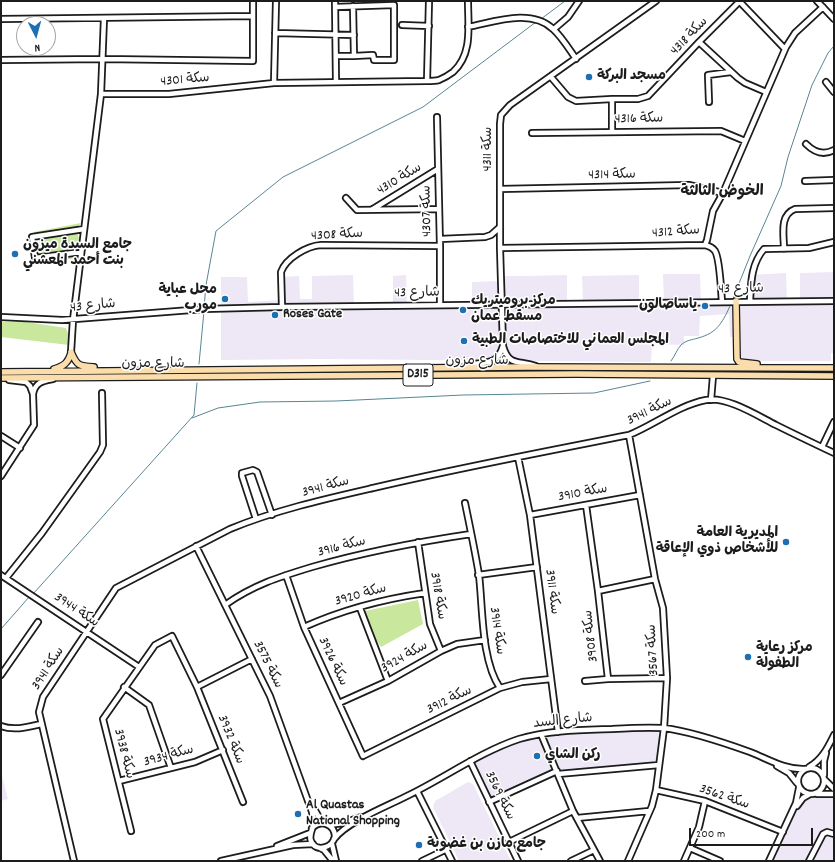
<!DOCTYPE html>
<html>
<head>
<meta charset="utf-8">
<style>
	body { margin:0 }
	#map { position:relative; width:835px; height:862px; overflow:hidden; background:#fff; font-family:Dekko,sans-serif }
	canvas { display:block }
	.frame { position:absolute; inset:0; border:2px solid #1c1c1c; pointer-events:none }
	.north { position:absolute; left:16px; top:16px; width:40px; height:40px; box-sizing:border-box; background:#fff; border:1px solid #a4a4a4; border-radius:50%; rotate:174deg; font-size:11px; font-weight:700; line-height:16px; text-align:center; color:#1c1c1c }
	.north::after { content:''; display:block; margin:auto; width:14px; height:18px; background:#1f6fb2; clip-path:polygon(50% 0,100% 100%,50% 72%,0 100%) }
	.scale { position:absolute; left:689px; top:828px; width:124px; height:18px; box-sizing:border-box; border:2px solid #1c1c1c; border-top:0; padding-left:5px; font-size:12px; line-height:14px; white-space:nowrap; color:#1c1c1c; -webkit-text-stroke:3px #fff; paint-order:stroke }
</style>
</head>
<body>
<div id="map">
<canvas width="835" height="862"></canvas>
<div class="frame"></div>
<div class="north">N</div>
<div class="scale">200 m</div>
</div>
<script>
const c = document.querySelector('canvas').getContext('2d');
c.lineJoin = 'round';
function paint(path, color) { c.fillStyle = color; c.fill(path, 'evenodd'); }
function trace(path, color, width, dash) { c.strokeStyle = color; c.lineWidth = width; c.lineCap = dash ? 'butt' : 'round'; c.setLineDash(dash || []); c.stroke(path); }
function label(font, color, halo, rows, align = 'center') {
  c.font = font + ' Dekko,"Playpen Sans Arabic",sans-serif'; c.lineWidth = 3; c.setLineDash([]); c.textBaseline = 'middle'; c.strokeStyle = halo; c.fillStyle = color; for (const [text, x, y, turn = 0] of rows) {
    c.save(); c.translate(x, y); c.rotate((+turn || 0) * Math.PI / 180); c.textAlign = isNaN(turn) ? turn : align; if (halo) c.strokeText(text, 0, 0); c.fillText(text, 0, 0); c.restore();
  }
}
paint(new Path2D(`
	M834,272V353H831V361H746L736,358L734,337H730L729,314L700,316L699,336H684V345L652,344L651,362L322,359L221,360V277H247L248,302L281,300L280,277L299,276L300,299H312V276L353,275L354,306H393V276L406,275L407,305L472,304V282L499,281L498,276H527L567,275V303H583L582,276L639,275V302H664L663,274H700L701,302L750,301V275L786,273L787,301H800V273Z
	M664,728L659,765L558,774L557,771L489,802L470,761L519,739L558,732Z
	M1,772L8,799L1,801Z
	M468,782L473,784L511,861H459L433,807L435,801Z
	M820,793L834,794V861H769L798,803L810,794Z`), '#eee7f5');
paint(new Path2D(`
	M81,223L78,227L35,236L34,232Z
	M77,233L79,238L75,250L42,256L39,239Z
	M73,256L76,258L39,265V262Z
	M1,322H26L66,328L69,336V345L1,337Z
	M418,600L423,624L381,647L369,630L365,611Z`), '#cae79e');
trace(new Path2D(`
	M541,19L565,1
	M732,301L750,256L781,186L788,157L812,85L828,53L834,46
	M204,308L206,285L216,231L283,177L423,107L536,22
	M671,361C675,356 677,349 681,345C686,340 692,340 698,338C718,333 723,321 731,304
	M199,364L204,311
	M192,418L218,408L260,402L336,401L463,395L594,393L650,381
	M33,594L194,415L197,383
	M1,629L30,596`), '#588691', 1);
const minor = new Path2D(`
	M335,1L336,82
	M739,1L785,49
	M817,1L834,19
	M335,7L394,5V60H374L373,55L354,56
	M1,19L253,16
	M402,25L429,26
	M468,27C494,22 531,8 553,29C562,37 569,49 576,59
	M554,29L568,17L579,1
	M275,33L354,35
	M699,42L738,78L745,83L766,92
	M336,56H354L353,6
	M1,60L103,59L253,61V1
	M551,77L568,97L576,101L612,99H638L648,96L699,42L740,1
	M427,81L429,1
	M826,82L834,92
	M274,83L276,1
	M101,94H169L274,83L427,81C431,81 435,81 439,80C444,78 449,75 453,72C473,54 468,26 468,1
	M612,99V132
	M709,102L708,75L731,72
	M437,117L440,246V305
	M532,133L721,131L745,141
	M806,144C814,152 823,156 834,150
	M805,181L834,180
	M500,189L689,185L723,193
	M346,198L357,210L439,209
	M373,209L438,169
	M440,239L485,237L491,235L500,227
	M705,245L707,240L713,211L723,193L786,47L795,33L823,7
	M500,248L705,245C709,246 713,248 715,251C720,259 721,291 722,302
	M784,249C784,235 779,215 795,209L834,208
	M81,252L35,258L32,237L84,229
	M750,301C751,283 751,264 764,249L809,248L834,242
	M282,307L281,272C286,258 307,246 321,245L440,246
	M1,317L62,320L204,309L282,307L834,301
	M71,352L73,320L101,94L104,18
	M536,366C519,360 509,367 503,346L500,248V124L501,115L510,105L656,1
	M465,367C482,359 496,369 503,346
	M33,394C35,382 43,381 53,379
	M711,400L713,376
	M1,436L20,448
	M822,447L834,422
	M518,457L530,515L558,732
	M1,476L34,425L33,394L30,386L26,382L9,380
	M465,503C470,527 475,551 479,575C483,609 481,660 500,688
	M586,505L598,591L608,679
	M530,515L640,495
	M256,519L242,476V473L253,470L257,472L272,515
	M418,542L430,624L441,651
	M196,546L270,696L312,812C312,815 314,818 314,821C314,828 308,834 311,841C316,853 333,848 335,836C334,824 321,819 312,828
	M1,575L139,667
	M286,575L304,627L363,756L500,688L522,682L551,679
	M478,575L537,567
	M6,578L42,533L100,452L103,445L102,393
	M598,591L655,579
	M225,605C253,585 279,577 312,567C364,552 417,542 471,534
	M360,608L388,681
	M304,627C342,610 384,599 425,593
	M1,675L38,622
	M585,681L608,679L667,678
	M124,687L149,705L171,768
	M197,687L252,659
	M339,703L388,681L441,651L457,644L485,640
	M1,726C14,731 28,727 41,724
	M541,734L573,811L600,861
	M470,761L518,861
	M777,766L789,773L797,783
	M809,767C822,760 828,747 834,735
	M798 781a13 13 0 1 1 26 0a13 13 0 1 1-26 0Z
	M558,774L659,765
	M824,775V761L826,753
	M825,780L834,789
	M119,781L195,762L223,750
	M656,790L705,801L783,832
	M417,791L452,861
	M817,794H834
	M489,802L557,771
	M797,806L803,798L810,794
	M313,807L320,819L325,823
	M577,818L649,811
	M329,825L343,823L361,817
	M131,831L103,719L155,645L172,636L197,687L243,802
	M334,839C348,821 388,806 409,795C446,777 480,752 519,739C549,730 581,730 612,729C629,728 646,727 663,728C690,731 725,743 750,752C768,759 785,770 805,769
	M509,842L573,811
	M332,844L336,861
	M277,846L310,833
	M320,848L324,850L333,861
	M690,848L720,861
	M74,861L39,712L43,697L116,588L230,529C276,510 325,499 373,488C458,468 543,452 629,435C654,425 679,405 706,400C727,396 758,416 776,425C796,435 815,444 834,453
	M221,861L293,845L313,844
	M422,861L447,849
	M571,861L594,850
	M628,861L652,806L656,790L664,728L667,678L663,608L655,579L629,435
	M684,861L699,827L705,801
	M769,861L796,803L799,788
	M809,861L823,834L827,832L834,834`);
const major = new Path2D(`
	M736,301L737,359L739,362L757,364
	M71,352C77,366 79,366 94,367
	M54,369C64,366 68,363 71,353
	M1,372L526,367L834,368
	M1,378L576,374L834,376`);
trace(minor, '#1c1c1c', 8);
trace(major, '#1c1c1c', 8);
trace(minor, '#fff', 4.5);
trace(major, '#faddab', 5.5);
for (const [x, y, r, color] of [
	[589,77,4,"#1f6fb2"],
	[15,254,4,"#1f6fb2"],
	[225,299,4,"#1f6fb2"],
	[705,306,4,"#1f6fb2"],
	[463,310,4,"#1f6fb2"],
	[275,315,4,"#1f6fb2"],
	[464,341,4,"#1f6fb2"],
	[786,542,4,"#1f6fb2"],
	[748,657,4,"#1f6fb2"],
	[537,756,4,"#1f6fb2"],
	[298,814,4,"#1f6fb2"],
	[419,845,4,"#1f6fb2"]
]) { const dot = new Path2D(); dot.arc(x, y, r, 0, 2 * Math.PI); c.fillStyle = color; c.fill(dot); trace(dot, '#fff', 1.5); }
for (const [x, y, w] of [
	[418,375,30]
]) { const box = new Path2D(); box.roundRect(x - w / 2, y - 11, w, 22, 3); c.fillStyle = '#fff'; c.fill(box); trace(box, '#1c1c1c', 1); }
label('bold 13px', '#1c1c1c', null, [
	["D315",418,375]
]);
label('14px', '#1c1c1c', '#fff', [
	["سكة 4318",690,37,-46],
	["سكة 4301",185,81,-5],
	["سكة 4316",639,120,-1],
	["سكة 4311",489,149,-90],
	["سكة 4314",612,176,-1],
	["سكة 4310",400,180,-31],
	["سكة 4307",428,211,-91],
	["سكة 4312",676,233,-4],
	["سكة 4308",337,236,-3],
	["شارع 43",741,290,-1],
	["شارع 43",417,294,-1],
	["شارع 43",93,307,-5],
	["شارع مزون",477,362],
	["شارع مزون",153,365],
	["سكة 3941",650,412,-26],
	["سكة 3941",326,488,-15],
	["سكة 3910",583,494,-10],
	["سكة 3916",342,548,-14],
	["سكة 3911",551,592,83],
	["سكة 3920",361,596,-15],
	["سكة 3918",437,596,81],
	["سكة 3944",76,611,34],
	["سكة 3914",496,631,82],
	["سكة 3908",592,636,-96],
	["سكة 3567",654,650,-93],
	["سكة 3924",405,658,-29],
	["سكة 3926",332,662,65],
	["سكة 3575",267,665,64],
	["سكة 3941",49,669,-57],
	["سكة 3912",450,701,-26],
	["شارع السد",563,722,-6],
	["سكة 3932",230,740,68],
	["سكة 3938",123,754,76],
	["سكة 3934",169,757,-15],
	["سكة 3569",499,796,64],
	["سكة 3562",724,798,19]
]);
label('bold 14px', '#1c1c1c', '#fff', [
	["مسجد البركة",597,77],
	["جامع السيدة ميزون",23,246],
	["بنت أحمد المعشني",23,262],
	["محل عباية",217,291,"right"],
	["مورب",217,307,"right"],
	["مركز بروميتريك",471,302],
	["مسقط عمان",471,318],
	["ياساصالون",697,306,"right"],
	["Roses Gate",283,315],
	["المجلس العماني للاختصاصات الطبية",472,341],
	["المديرية العامة",778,534,"right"],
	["للأشخاص ذوي الإعاقة",778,550,"right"],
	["مركز رعاية",756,649],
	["الطفولة",756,665],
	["ركن الشاي",545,756],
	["Al Quastas",306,806],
	["National Shopping",306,822],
	["جامع مازن بن غضوبة",427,845]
], 'left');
label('bold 15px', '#1c1c1c', '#fff', [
	["الخوض الثالثة",722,193]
]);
</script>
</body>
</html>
